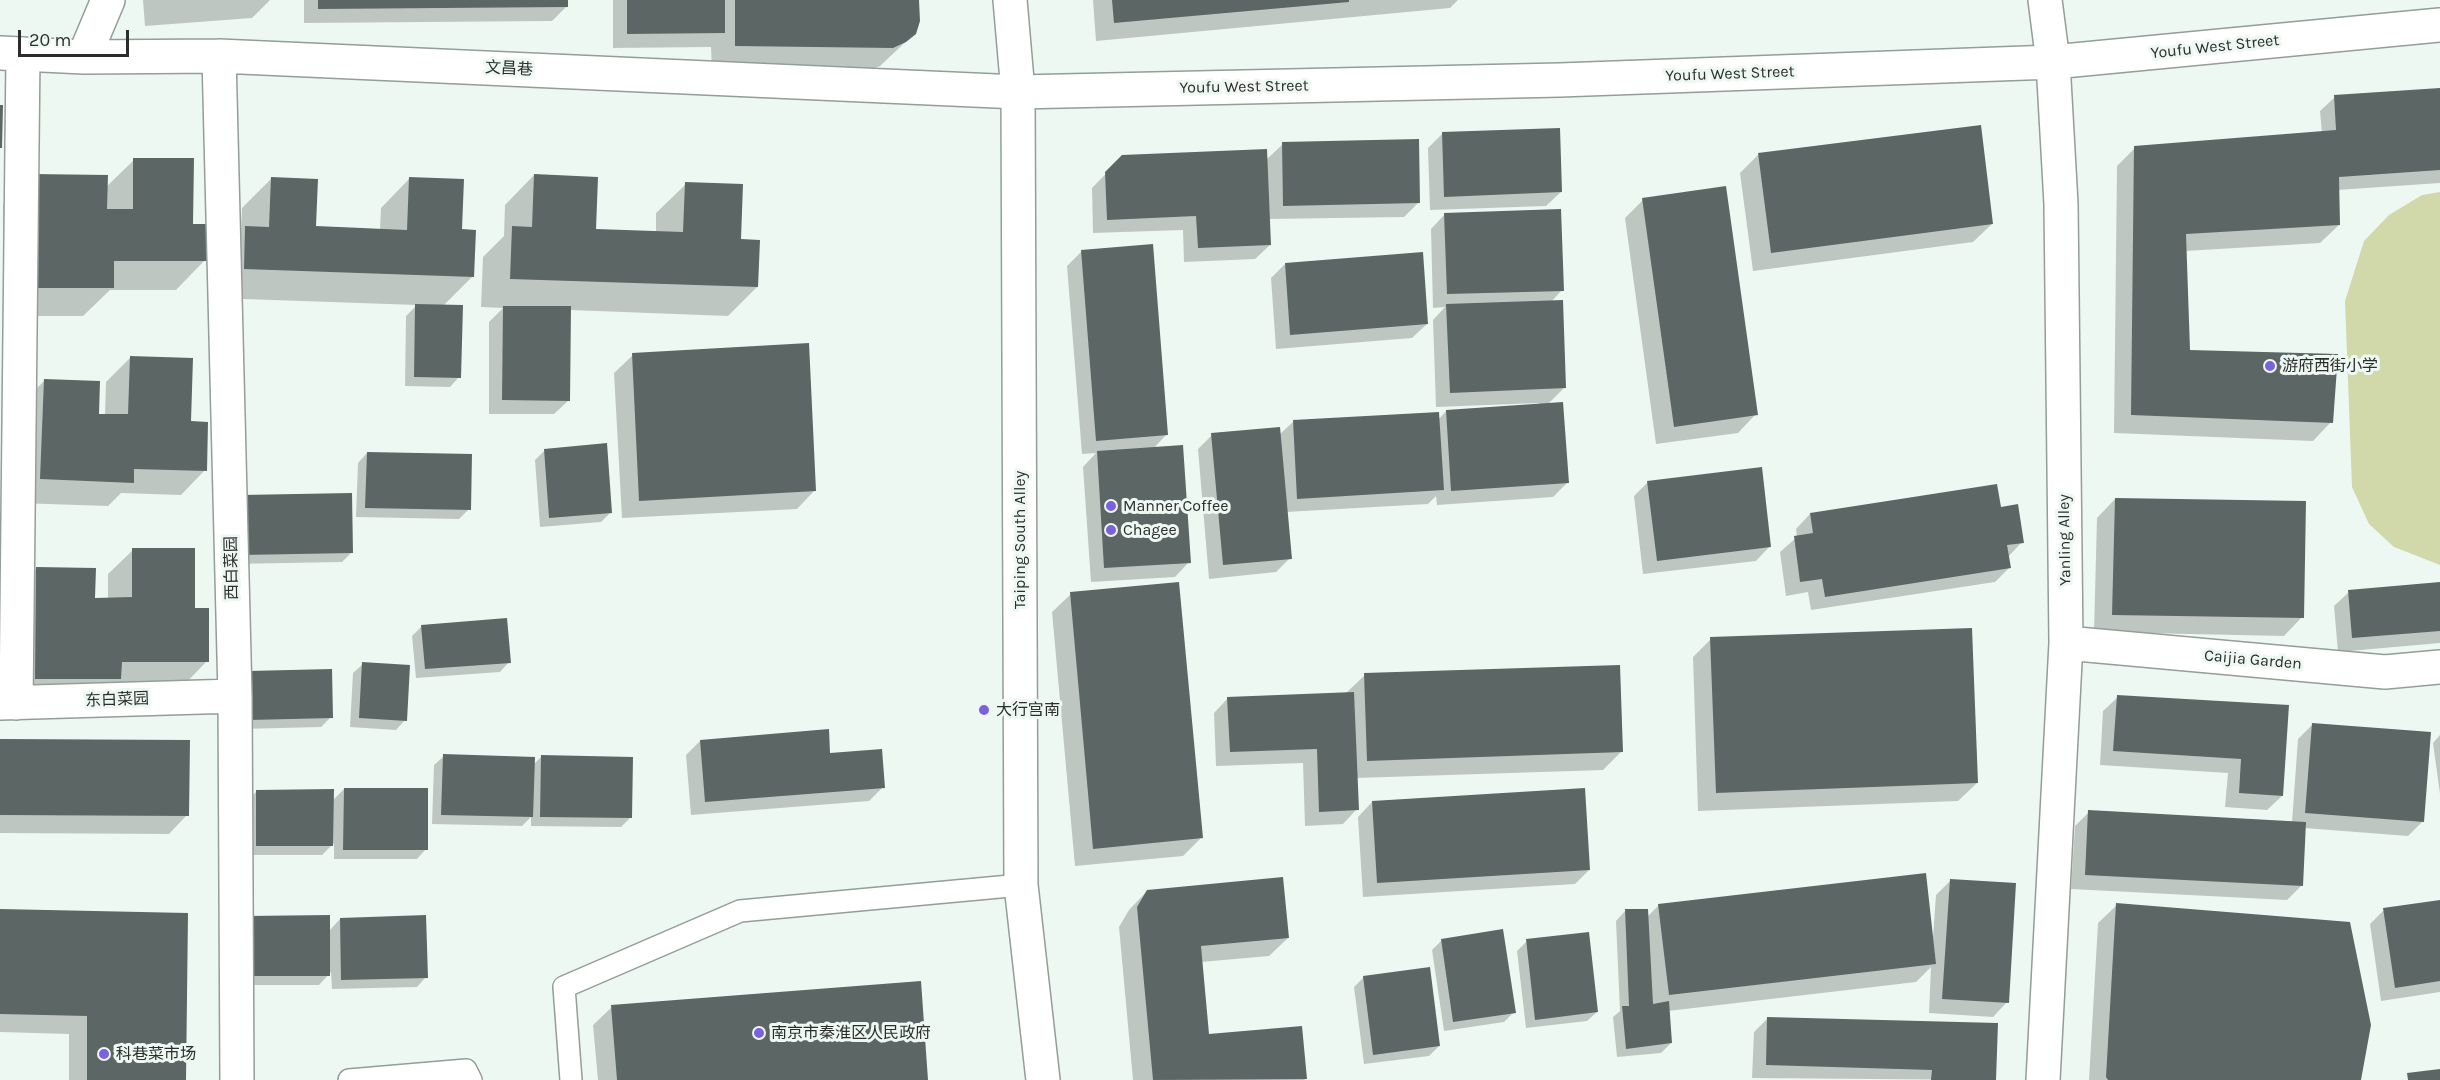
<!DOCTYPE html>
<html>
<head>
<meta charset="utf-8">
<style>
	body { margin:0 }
	#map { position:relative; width:2440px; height:1080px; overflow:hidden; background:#eef8f3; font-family:Karla,sans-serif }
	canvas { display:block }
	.scale { position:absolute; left:18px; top:30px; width:111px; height:27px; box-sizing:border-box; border:3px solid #2b2e2c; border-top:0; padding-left:8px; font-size:18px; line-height:21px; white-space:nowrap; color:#2b2e2c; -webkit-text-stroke:4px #eef8f3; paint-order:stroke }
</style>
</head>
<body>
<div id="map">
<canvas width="2440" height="1080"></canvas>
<div class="scale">20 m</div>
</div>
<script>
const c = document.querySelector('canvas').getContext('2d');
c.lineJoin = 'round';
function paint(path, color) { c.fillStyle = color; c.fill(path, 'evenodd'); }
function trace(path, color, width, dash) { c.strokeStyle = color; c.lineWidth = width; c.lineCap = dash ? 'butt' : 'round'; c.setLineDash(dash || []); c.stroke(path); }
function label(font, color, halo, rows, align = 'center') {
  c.font = font + ' Karla,"Noto Sans SC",sans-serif'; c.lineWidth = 6; c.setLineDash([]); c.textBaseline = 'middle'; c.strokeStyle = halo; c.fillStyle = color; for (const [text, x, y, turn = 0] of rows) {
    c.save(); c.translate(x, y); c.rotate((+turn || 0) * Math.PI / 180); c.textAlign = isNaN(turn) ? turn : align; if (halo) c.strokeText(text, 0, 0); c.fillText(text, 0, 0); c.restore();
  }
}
paint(new Path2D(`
	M2440,192V565L2394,547L2369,524L2352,487L2345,301L2364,241L2389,215L2422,195Z`), '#d1d8aa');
paint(new Path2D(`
	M143,0H270L252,18L145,26Z
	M304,0H567V6L552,21L304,23Z
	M613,0H917L915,33L880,66L868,71L712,70L711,47L613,48Z
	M1093,0H1458L1450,8L1096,41Z
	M2440,90V183L2337,190L2339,225L2320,243L2185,251L2189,351L2331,422L2313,441L2114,433L2117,166L2135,148L2322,133L2320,111L2335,97Z
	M1442,134L1561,192L1546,206L1430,210L1428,148Z
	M1283,144L1419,202L1404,217L1269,219L1270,245L1255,259L1184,262L1183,230L1093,233L1092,188L1123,156L1266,160Z
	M1759,154L1992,224L1973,242L1753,271L1740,173Z
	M134,160L192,226L205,260L176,290H110L83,316H3V205L32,176L106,187Z
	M534,175L595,230L656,232V213L686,184L739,240L757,287L728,316L570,310L569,400L554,414H489V322L503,308L481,307L483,257L504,236L505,205Z
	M410,178L460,231L472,277L442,307L459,377L450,387L405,386L406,316L417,305L215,298L216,257L241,232L242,208L271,179L315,228L380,230L381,208Z
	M1643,200L1756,414L1738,433L1656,444L1625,218Z
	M1445,214L1562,290L1551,302L1564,388L1547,405L1567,483L1553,497L1437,505L1436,496L1428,504L1286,512L1290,558L1276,572L1209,579L1198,449L1212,435H1279L1293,422L1438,420L1446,411L1539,405V403L1436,407L1433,320L1445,307L1433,308L1431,229Z
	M1082,251L1166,435L1153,449L1189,562L1175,577L1091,582L1083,467L1096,453L1082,454L1067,266Z
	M1285,264L1427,324L1412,338L1276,349L1271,278Z
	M633,355L815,490L797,509L622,518L614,373Z
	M130,358L189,423L205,470L181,495L121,493L108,506L17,503L20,405L44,381L98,415H105L106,382Z
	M545,450L610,513L601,522L540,527L535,460Z
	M367,453L469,509L459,519L356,517L358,463Z
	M1648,482L1770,546L1756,561L1643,574L1634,496Z
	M2115,499L2302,617L2284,636L2094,632L2097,518Z
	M232,506L352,552L342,562L231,564Z
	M2000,509L2022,542L2008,557L2009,568L1995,582L1811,610L1808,592L1786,596L1780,552L1797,537L1796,529L1810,514Z
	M133,550L194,610L207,661L183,686L12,703V593L36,569L94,599H108V574Z
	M0,574H4L0,664Z
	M2440,583V643L2338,652L2334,606L2349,592Z
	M1071,594L1201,838L1183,856L1075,866L1052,612Z
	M422,626L509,662L500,672L416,678L412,636Z
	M1711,639L1977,783L1958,801L1698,811L1693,657Z
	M363,664L405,720L396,730L350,727L353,673Z
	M1365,675L1621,752L1603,770L1356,778L1357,809L1343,824L1305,826L1303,763L1216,766L1214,713L1228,698L1346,693Z
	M239,682L331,717L321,727L240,729Z
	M2118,697L2287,707L2282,796L2267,810L2225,807L2228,773L2100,765L2103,711Z
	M2312,725L2423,821L2408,836L2304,828L2301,886L2287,900L2071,889L2075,826L2089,812L2292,822L2298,739Z
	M2440,735V794L2433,743Z
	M0,741L187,815L169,834L0,833Z
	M700,741L829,755L883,787L869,801L691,815L686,755Z
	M444,756L533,765L542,756L631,817L621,827L531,826V817L522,826L432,824L434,765Z
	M344,789L426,849L417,859H334V843L322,855H247V801L257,791L332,801Z
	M1372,802L1589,870L1575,884L1363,897L1358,817Z
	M1950,881L2007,1002L1993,1017L1929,1013L1931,967L1916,982L1668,1011L1671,1043L1661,1053L1617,1057L1613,1017L1620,1011L1616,921L1625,911L1647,917L1659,905L1933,937L1936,895Z
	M1147,891L1288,938L1269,956L1201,962L1208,1036L1306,1079L1304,1080H1133L1119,927L1129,910Z
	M2440,902V992L2381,1001L2370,924L2384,910Z
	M2117,905L2360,1080H2089L2098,923Z
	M0,911L185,1080H69V1034L0,1032Z
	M328,917L329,931L340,919L426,977L417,987L332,989L331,972L319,985H239Z
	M1442,940L1514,1012L1504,1022L1444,1031L1432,950Z
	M1527,941L1597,1012L1587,1021L1526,1028L1517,951Z
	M1364,977L1439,1046L1429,1056L1364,1064L1354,987Z
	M612,1007L927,1080H598L593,1025Z
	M1768,1018L1994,1080L1752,1078L1754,1032Z`), '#0003');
paint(new Path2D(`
	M318,0H568V7L318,9Z
	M627,0H725V33L627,34Z
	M735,0H919L920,21L916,34L906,42L893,48L735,46Z
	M1112,0H1349V2L1114,23Z
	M2440,88V170L2339,177L2340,225L2186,234L2190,350L2338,354L2333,423L2131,415L2134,146L2336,130L2334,95Z
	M0,105H3L2,148H0Z
	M1981,125L1993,224L1771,253L1758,153Z
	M1560,128L1562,192L1444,197L1442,132Z
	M1419,139L1420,203L1283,206L1282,142Z
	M1267,149L1271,245L1198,248L1196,216L1107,220L1105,172L1122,155Z
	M133,158H194L193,224H207V261H114V288H32V174L108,175L107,209H133Z
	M534,174L598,177L596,229L683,232L685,182L743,184L741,239L760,240L758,287L510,279L512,226L532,227Z
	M271,177L318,179L316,226L407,230L409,177L464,179L462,229L476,230L474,277L244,269L245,226L269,227Z
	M1726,186L1758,415L1674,427L1642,198Z
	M1561,209L1564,291L1447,294L1444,213Z
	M1153,244L1168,435L1096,441L1081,250Z
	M1423,252L1428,324L1290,335L1285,263Z
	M1563,300L1566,388L1450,393L1446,304Z
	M415,304L463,305L461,378L414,377Z
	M503,306H571L570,401L502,400Z
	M809,343L816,491L639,501L632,353Z
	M130,356L193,358L191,421L208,422L207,471L134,469V483L40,479L44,379L100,381L99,414H128Z
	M1563,402L1569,483L1451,491L1446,410Z
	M1439,412L1444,490L1297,499L1293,420Z
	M1280,427L1292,559L1223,565L1211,433Z
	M607,443L612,513L549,518L544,449Z
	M1183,445L1191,563L1104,568L1097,451Z
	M367,452L472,454L471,510L365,508Z
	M1762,467L1771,547L1657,561L1647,481Z
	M1997,484L2001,507L2018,504L2024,543L2007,545L2011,568L1825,597L1822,579L1800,582L1794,536L1813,533L1810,513Z
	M352,493L353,553L241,555V495Z
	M2115,498L2306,501L2304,618L2112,615Z
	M132,548H195V608H209V662H122L121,679H35L36,567L96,568L95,598L132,597Z
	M1179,582L1203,838L1093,849L1070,592Z
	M2440,582V631L2352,638L2348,590Z
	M507,618L511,663L425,669L421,625Z
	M1972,628L1978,783L1716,793L1710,637Z
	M362,662L410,665L407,721L359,718Z
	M1620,665L1623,752L1367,761L1364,673Z
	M332,669L333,718L249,720L248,671Z
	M1354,692L1359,810L1319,812L1317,749L1230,752L1227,697Z
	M2117,695L2289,705L2283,796L2239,793L2241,759L2113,751Z
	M2312,723L2431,732L2424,822L2305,813Z
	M829,729L830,753L882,749L885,788L705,802L700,740Z
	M0,739L190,740L189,816L0,815Z
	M443,754L535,757L533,817L441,815Z
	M541,755L633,757L632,818L540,817Z
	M344,788H428V850H343Z
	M1585,788L1590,870L1377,883L1372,801Z
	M334,789L333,846H256V790Z
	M2088,810L2306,822L2303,886L2085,875Z
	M1926,873L1936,964L1669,995L1658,904Z
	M1283,877L1289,938L1201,946L1209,1034L1302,1026L1307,1079L1153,1080L1137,907L1147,890Z
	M1950,879L2016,883L2009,1003L1942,999Z
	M2440,900V981L2395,988L2383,908Z
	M2116,903L2350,922L2371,1025L2361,1080H2108L2106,1077Z
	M0,909L188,913L186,1080H87V1016L0,1014Z
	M1625,909H1648L1653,1004L1669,1001L1672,1043L1626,1049L1622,1006H1629Z
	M330,915V976H248L247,916Z
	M426,915L428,978L341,980L340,918Z
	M1503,929L1516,1013L1453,1022L1441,939Z
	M1589,932L1598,1012L1535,1020L1526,939Z
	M1430,967L1440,1046L1373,1055L1363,976Z
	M921,981L928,1080H617L611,1005Z
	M1767,1017L1998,1023L1996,1080H1931L1932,1070L1766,1065Z
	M2440,1069V1080H2408L2407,1073Z`), '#5c6665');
const service = new Path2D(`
	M349,1080L466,1070L471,1080
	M571,1080L564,987L740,911L1021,885`);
const minor = new Path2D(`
	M0,53L84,57L219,56L1018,92L1560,80L2053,62L2440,25
	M219,56L235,696L237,1080
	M84,57L108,0
	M2066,643L2385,672L2440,667
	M0,703L235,696
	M16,703L23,54
	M2043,1080L2066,643L2061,204L2053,62L2045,0`);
const secondary = new Path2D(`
	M1010,0L1018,92L1021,885L1043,1080`);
trace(service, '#949d98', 24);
trace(minor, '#949d98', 36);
trace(secondary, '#949d98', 36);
trace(service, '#fff', 21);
trace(minor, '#fff', 33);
trace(secondary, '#fff', 33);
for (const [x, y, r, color] of [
	[2270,366,6,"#7c61dc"],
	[1111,506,6,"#7c61dc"],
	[1111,530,6,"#7c61dc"],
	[984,710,6,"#7c61dc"],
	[759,1033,6,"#7c61dc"],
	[104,1054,6,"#7c61dc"]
]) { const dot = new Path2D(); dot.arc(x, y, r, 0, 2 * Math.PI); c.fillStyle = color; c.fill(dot); trace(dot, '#eef8f3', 2); }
label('16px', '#2b2e2c', '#eef8f3', [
	["Youfu West Street",2215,47,-6],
	["文昌巷",509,69,3],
	["Youfu West Street",1730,74,-2],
	["Youfu West Street",1244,87,-1],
	["Taiping South Alley",1020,540,-90],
	["Yanling Alley",2065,540,-91],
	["西白菜园",232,568,-91],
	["Caijia Garden",2253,660,5],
	["东白菜园",117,700,-2]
]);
label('16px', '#2b2e2c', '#eef8f3', [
	["游府西街小学",2282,366],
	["Manner Coffee",1123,506],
	["Chagee",1123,530],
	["大行宫南",996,710],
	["南京市秦淮区人民政府",771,1033],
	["科巷菜市场",116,1054]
], 'left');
</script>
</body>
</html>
